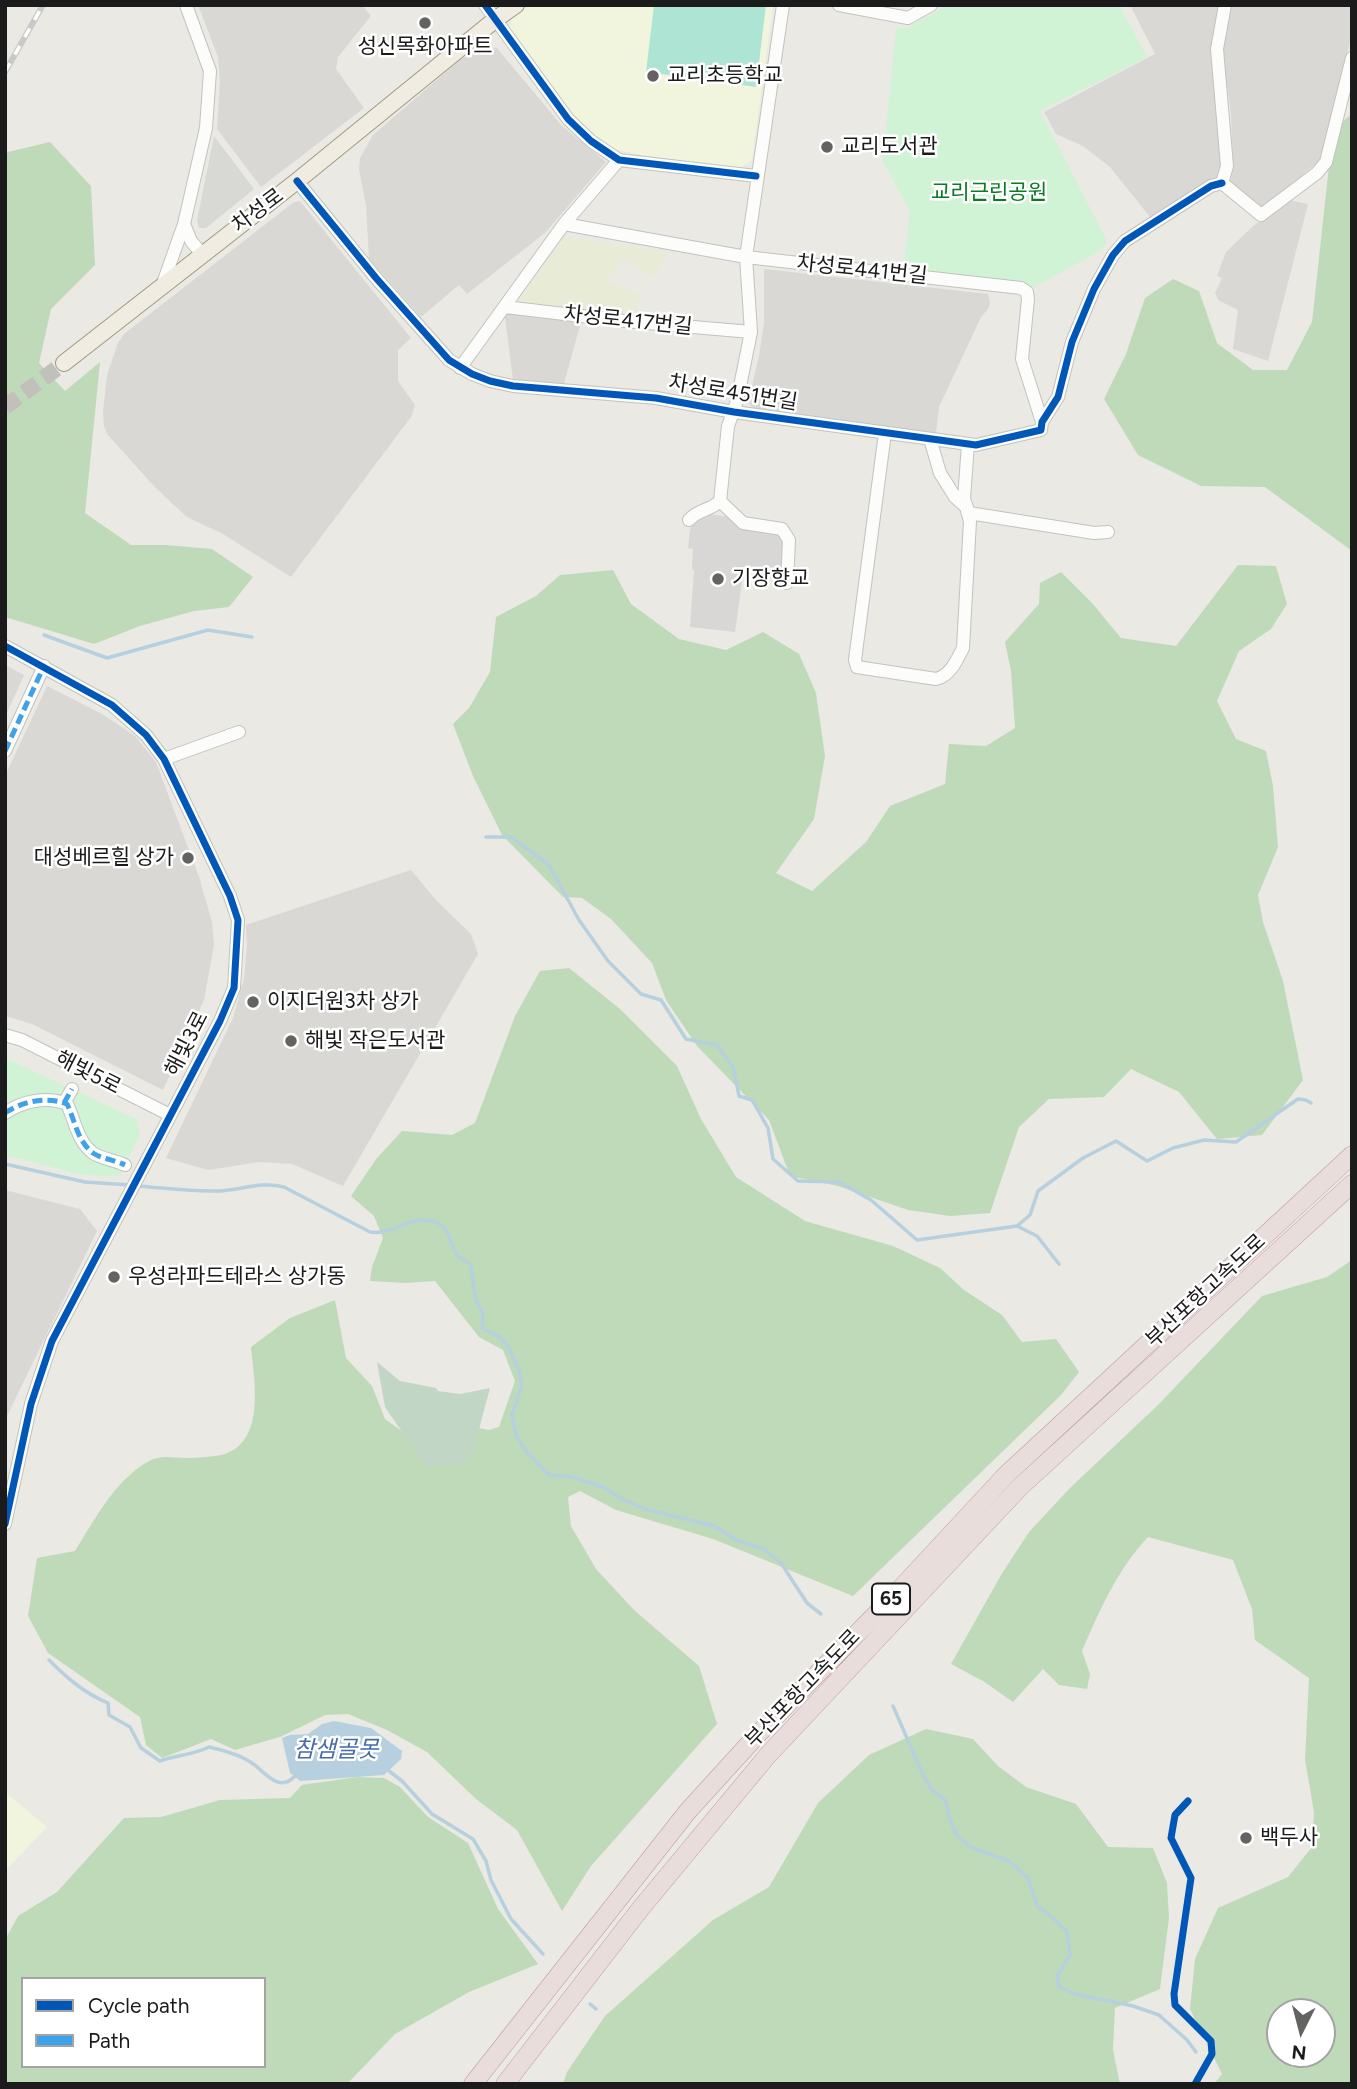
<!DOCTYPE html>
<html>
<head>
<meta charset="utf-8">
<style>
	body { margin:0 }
	#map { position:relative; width:1357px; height:2089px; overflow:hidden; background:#eae9e3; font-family:Figtree,sans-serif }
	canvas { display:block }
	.frame { position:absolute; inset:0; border:7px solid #1b1b1b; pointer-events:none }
	.legend { position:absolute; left:21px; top:1977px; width:245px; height:91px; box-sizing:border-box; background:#fff; border:2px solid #a4a4a4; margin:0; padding:9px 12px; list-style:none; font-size:21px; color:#1b1b1b }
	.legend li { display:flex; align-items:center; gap:14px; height:35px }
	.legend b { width:35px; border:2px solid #a4a4a4 }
	.north { position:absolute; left:1266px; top:1998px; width:70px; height:70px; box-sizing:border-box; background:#fff; border:2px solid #a4a4a4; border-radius:50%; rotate:186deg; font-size:19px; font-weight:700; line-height:28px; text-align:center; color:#1b1b1b }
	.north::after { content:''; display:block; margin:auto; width:24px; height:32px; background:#636361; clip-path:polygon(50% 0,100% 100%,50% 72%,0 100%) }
</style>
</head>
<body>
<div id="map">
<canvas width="1357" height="2089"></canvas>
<div class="frame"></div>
<ul class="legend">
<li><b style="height:9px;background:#0057b8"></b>Cycle path</li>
<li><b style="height:9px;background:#3da2ea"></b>Path</li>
</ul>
<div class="north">N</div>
</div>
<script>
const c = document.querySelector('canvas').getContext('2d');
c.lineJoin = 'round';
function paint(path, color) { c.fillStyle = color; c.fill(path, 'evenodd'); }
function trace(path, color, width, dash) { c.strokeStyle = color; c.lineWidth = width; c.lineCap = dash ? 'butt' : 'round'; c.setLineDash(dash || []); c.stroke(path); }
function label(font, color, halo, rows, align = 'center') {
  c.font = font + ' Figtree,"Noto Sans KR",sans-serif'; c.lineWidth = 5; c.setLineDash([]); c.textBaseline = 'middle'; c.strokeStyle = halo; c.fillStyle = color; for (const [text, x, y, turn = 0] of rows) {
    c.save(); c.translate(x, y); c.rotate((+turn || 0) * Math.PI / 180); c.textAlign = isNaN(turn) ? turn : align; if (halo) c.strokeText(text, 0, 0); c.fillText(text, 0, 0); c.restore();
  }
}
paint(new Path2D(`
	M198,5H362L371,16L338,57L336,69L364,108L261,187L217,129L220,81L218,57Z
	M1130,5H1220L1222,165L1219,176L1150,217L1110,167L1083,146L1056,134L1044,112L1155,54Z
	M1232,5H1352V34L1322,156L1320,160L1263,209L1230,183L1233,168L1231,113L1223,57L1224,36Z
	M482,47L497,48L562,126L606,162L545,233L467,294L459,285L421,317L369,259L366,205L359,169L360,158L373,135L460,60Z
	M1288,200L1308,204L1268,361L1233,349L1238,310L1218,300L1215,293L1222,278L1217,276L1226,252L1252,227Z
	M300,201L411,338L398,350V381L415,405L411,417L291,577L223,534L187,517L176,507L153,485L107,434L104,426L103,411L107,375L118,343L124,334L294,202Z
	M764,269L988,294L990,303L988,309L981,317L939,407L936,433L753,408L748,402L759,356L764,322Z
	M508,311L581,322L563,387L513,380L505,317Z
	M5,665L24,675L5,717Z
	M47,686L102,714L135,736L156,762L199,877L212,922L214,945L204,1000L163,1090L32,1024L5,1016V776Z
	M411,870L436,900L471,934L478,954L343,1186L292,1164L259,1162L208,1170L166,1158L233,1018L244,979L247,945L246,925Z
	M5,1190L80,1209L97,1231L5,1420Z`), '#d9d8d5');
paint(new Path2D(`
	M529,5H773L752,160L741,168L642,155L614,149L595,139L584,130L509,33L512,18Z
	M5,1792L47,1827L5,1871Z`), '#f2f5dd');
paint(new Path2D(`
	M700,513L731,517L781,534L785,541L783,571L744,567L735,632L690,627L694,571L692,568L693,549L688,548L690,530L696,516Z`), '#d8d7d5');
paint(new Path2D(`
	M567,237H570L669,252L654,276L625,260L618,264V267L605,280L642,296L631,315L517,303L563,239Z`), '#e8ebd5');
paint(new Path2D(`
	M1352,114V551L1265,487L1201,486L1138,455L1104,399L1126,354L1145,298L1173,279L1199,291L1217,343L1253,370H1287L1312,322L1333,129Z
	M50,142L91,186L95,265L51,309L39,363L65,391L100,362L85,513L131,545H166L212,549L253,577L229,607L194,611L140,626L94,644L5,617V155L8,152Z
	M1238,565L1276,566L1287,604L1271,629L1239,651L1217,701L1236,739L1266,751L1273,786L1278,847L1258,895L1263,922L1283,981L1303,1080L1262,1135L1217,1139L1179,1092L1131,1069L1104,1097L1049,1099L1019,1127L990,1213L950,1216L908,1210L838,1186L790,1176L769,1120L697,1046L666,1000L652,963L611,919L582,898L563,897L502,835L473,776L453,724L469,708L490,672L496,617L536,596L560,575L613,570L631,604L679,639L726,650L763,632L799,654L816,693L825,756L814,819L776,873L812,891L866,842L890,806L945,784L949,744L986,746L1015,728L1011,671L1005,642L1039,604L1040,583L1061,572L1092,603L1121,638L1176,646Z
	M569,968L620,1009L677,1066L701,1119L736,1177L805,1221L893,1246L940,1268L964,1290L1002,1315L1022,1342L1056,1339L1079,1372L1061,1395L853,1596L713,1539L616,1510L580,1491L568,1497L571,1526L596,1569L634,1610L699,1666L717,1724L591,1866L562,1911L517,1830L476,1799L427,1752L387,1730L348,1714L325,1715L280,1737L235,1750L211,1739L162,1758L146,1745L140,1717L48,1653L28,1616L37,1558L75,1551C94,1521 111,1487 141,1466C161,1452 171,1459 192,1458C202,1457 215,1457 225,1454C266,1440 254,1379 251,1347L290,1318L335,1300L346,1358L372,1386L385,1419L407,1435L469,1426L489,1430L499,1427L515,1381L503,1350L479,1337L435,1281L405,1283L370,1281L372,1267L383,1238L374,1216L351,1196L377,1158L402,1131L452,1135L475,1123L515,1016L540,971Z
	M1352,1260V2084H1214L1222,2074L1190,2009L1195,1959L1218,1908L1288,1877L1312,1847L1314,1812L1305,1760L1309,1678L1255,1640L1252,1609L1233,1560L1148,1537C1117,1570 1100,1610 1082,1651L1090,1674L1087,1689L1059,1685L1043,1669L1013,1702L983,1681L951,1664L1001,1575L1029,1532L1070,1488L1158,1405L1262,1296L1327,1277ZM1322,2012V2054H1280V2012Z
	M926,1729L973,1739L998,1766L1026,1787L1076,1804L1108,1847L1153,1848L1167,1883L1169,1918L1160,1989L1115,2008L1113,2050L1120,2084H563L567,2072L605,2016L713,1920L769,1887L818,1803L869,1755Z
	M357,1777L384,1778L400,1787L428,1817L468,1843L498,1909L538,1964L469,1992L395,2034L347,2084H5V1940L18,1916L57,1892L124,1818L161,1817L220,1800L290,1798L302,1785ZM23,1979H264V2066H23Z`), '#bfdab8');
paint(new Path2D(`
	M377,1362L400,1381L436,1388L438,1391L460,1394L490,1388L470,1463L426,1467L385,1407Z`), '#c2d6c5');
paint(new Path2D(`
	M948,5H1119L1147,57L1040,111L1107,241L1100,251L1030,289L1020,281L903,270L910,212L883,161L896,28H907Z
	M5,1058L136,1119L140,1134L119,1176L83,1175L5,1155Z`), '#d0f3d5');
paint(new Path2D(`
	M654,5H766L756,87L646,72Z`), '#ade4d4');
paint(new Path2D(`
	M214,136L254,189L206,228H199L197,220Z`), '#d8d8d5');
paint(new Path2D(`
	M334,1721L371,1728L402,1751L401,1759L384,1775L300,1781L290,1773L282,1738L290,1735L308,1734L322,1724Z`), '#b6d0df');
trace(new Path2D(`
	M44,635L107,658L208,630L252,637
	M486,837H511L549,865L579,920L608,961L641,994L661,1000L686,1039L717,1045L733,1067L739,1096L752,1100L768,1128L773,1159L798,1181L839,1182L871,1200L917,1240L1017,1226L1037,1236L1059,1264
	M5,1164L85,1182L130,1185
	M137,1186C165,1188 192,1192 219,1191C241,1190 262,1181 284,1187L370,1232C393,1236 412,1213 435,1222C451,1227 449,1243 456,1254C459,1258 466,1261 470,1264C475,1281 471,1298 483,1312L482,1328L500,1337L508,1346L519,1370L522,1385L512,1415L516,1435L526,1451L549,1475L573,1477L603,1487L624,1500L645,1509L714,1526L736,1540L764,1549L781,1563L807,1603L821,1614
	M1017,1226L1030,1215L1038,1191L1083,1158L1116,1141L1147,1161L1173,1148L1204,1140L1236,1142L1298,1099L1306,1100L1311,1103
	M49,1660C67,1678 84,1693 108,1703L109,1715L130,1727L141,1748L160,1761C177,1755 193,1755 209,1747C222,1750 241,1755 252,1763C264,1771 279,1794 295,1776
	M893,1706L923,1775L932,1790L946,1801L949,1817L956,1834L970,1847L1009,1861L1028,1878L1037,1906L1052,1917L1067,1932L1070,1955L1057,1976L1059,1987L1075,1994L1133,2006L1159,2015L1187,2040L1196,2052
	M389,1771L402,1781L432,1814L473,1839L486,1861L491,1880L511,1919L543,1954
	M590,2004L596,2009`), '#b6d0df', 3.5);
trace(new Path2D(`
	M5,407L64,363`), '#c1c0bb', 16, [16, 8]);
const minor = new Path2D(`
	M186,5L210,71L206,128L184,224L191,241L202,254
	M485,5L568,119L591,141L619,160L756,176
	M839,5L908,18L931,5
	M297,181L376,278L449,360L472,374L490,381L513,386L656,398L734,412L976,445L1041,430L1042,422L1058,397L1072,342L1094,289L1113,255L1125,241L1211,186L1222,183
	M1222,183L1261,215L1317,173L1326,162L1352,58
	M1222,183L1227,166L1217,49L1225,5
	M564,224L746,257L1021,288L1027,292L1028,299L1022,359L1042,422
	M162,286L184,224
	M505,307L624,321L751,332
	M460,368L564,224L619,160
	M885,433L855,660L857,667L936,679C950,676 957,660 963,648L970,521L966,507L955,497L940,473L930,439
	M968,444L964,499L969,513L1094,533L1108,532
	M720,501L728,426L737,401L751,332L746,257L783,5
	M720,501L743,523L782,529L789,540L787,583
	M689,520C698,509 710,511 720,501
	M5,646L112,705L146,735L164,759L230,896L238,920L234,988L220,1021L52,1341L31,1404L5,1524
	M5,751L44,666
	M164,759L239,732
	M5,1035L22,1040L170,1115
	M64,1103L72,1089
	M5,1113C23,1101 46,1096 67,1104C75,1120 77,1141 93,1153C102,1159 115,1160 125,1165`);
const major = new Path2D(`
	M64,363L297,181L496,19L516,5`);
const highway = new Path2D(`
	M473,2084L688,1811L759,1733L889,1601L1007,1474L1352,1155
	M505,2084L641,1908L768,1755L1021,1486L1352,1184`);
trace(minor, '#c2c2bf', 14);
trace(major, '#a09a81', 18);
trace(highway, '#c09b9f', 19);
trace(minor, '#fcfcfb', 12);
trace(major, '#f0ece2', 16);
trace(highway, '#e9dddc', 18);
const rail = new Path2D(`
	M5,72L43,5`);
trace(rail, '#c9c9c8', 6);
trace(rail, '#fff', 3.5, [10]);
trace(new Path2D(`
	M5,751L44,666
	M64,1103L72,1089
	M5,1113C23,1101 46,1096 67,1104C75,1120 77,1141 93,1153C102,1159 115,1160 125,1165`), '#3da2ea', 5, [10, 5]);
trace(new Path2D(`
	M485,5L568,119L591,141L619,160L756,176
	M297,181L376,278L449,360L472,374L490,381L513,386L656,398L734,412L976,445L1041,430L1042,422L1058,397L1072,342L1094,289L1113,255L1125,241L1211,186L1222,183
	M5,646L112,705L146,735L164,759L230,896L238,920L234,988L220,1021L52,1341L31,1404L5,1524
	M1188,1801L1175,1815L1171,1838L1191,1878L1174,1994L1175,2005L1211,2041L1212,2054L1195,2084`), '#0057b8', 7);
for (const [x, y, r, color] of [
	[425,23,7,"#636361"],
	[653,76,7,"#636361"],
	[827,147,7,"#636361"],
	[718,579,7,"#636361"],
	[188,858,7,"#636361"],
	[253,1002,7,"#636361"],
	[291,1041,7,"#636361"],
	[114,1277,7,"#636361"],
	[1246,1838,7,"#636361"]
]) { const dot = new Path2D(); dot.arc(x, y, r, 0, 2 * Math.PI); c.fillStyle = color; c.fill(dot); trace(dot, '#fff', 2.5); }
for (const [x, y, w] of [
	[891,1599,38]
]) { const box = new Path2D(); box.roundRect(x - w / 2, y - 15.5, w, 31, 5); c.fillStyle = '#fff'; c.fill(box); trace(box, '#1b1b1b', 2); }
label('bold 19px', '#1b1b1b', null, [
	["65",891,1599]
]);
label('21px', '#1b1b1b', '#fff', [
	["성신목화아파트",425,47,"center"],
	["교리초등학교",667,76],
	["교리도서관",841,147],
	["기장향교",732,579],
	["대성베르힐 상가",174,858,"right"],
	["이지더원3차 상가",267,1002],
	["해빛 작은도서관",305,1041],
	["우성라파드테라스 상가동",128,1277],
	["백두사",1260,1838]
], 'left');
label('21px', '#087b23', '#fff', [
	["교리근린공원",989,193]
]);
label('21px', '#1b1b1b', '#fff', [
	["차성로",258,211,-37],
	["차성로441번길",862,270,6],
	["차성로417번길",628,321,6],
	["차성로451번길",733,393,9],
	["해빛3로",187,1044,-63],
	["해빛5로",88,1073,27],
	["부산포항고속도로",1206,1291,-43],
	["부산포항고속도로",803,1689,-46]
]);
label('italic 23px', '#466aad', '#fff', [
	["참샘골못",336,1750]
]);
</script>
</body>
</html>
